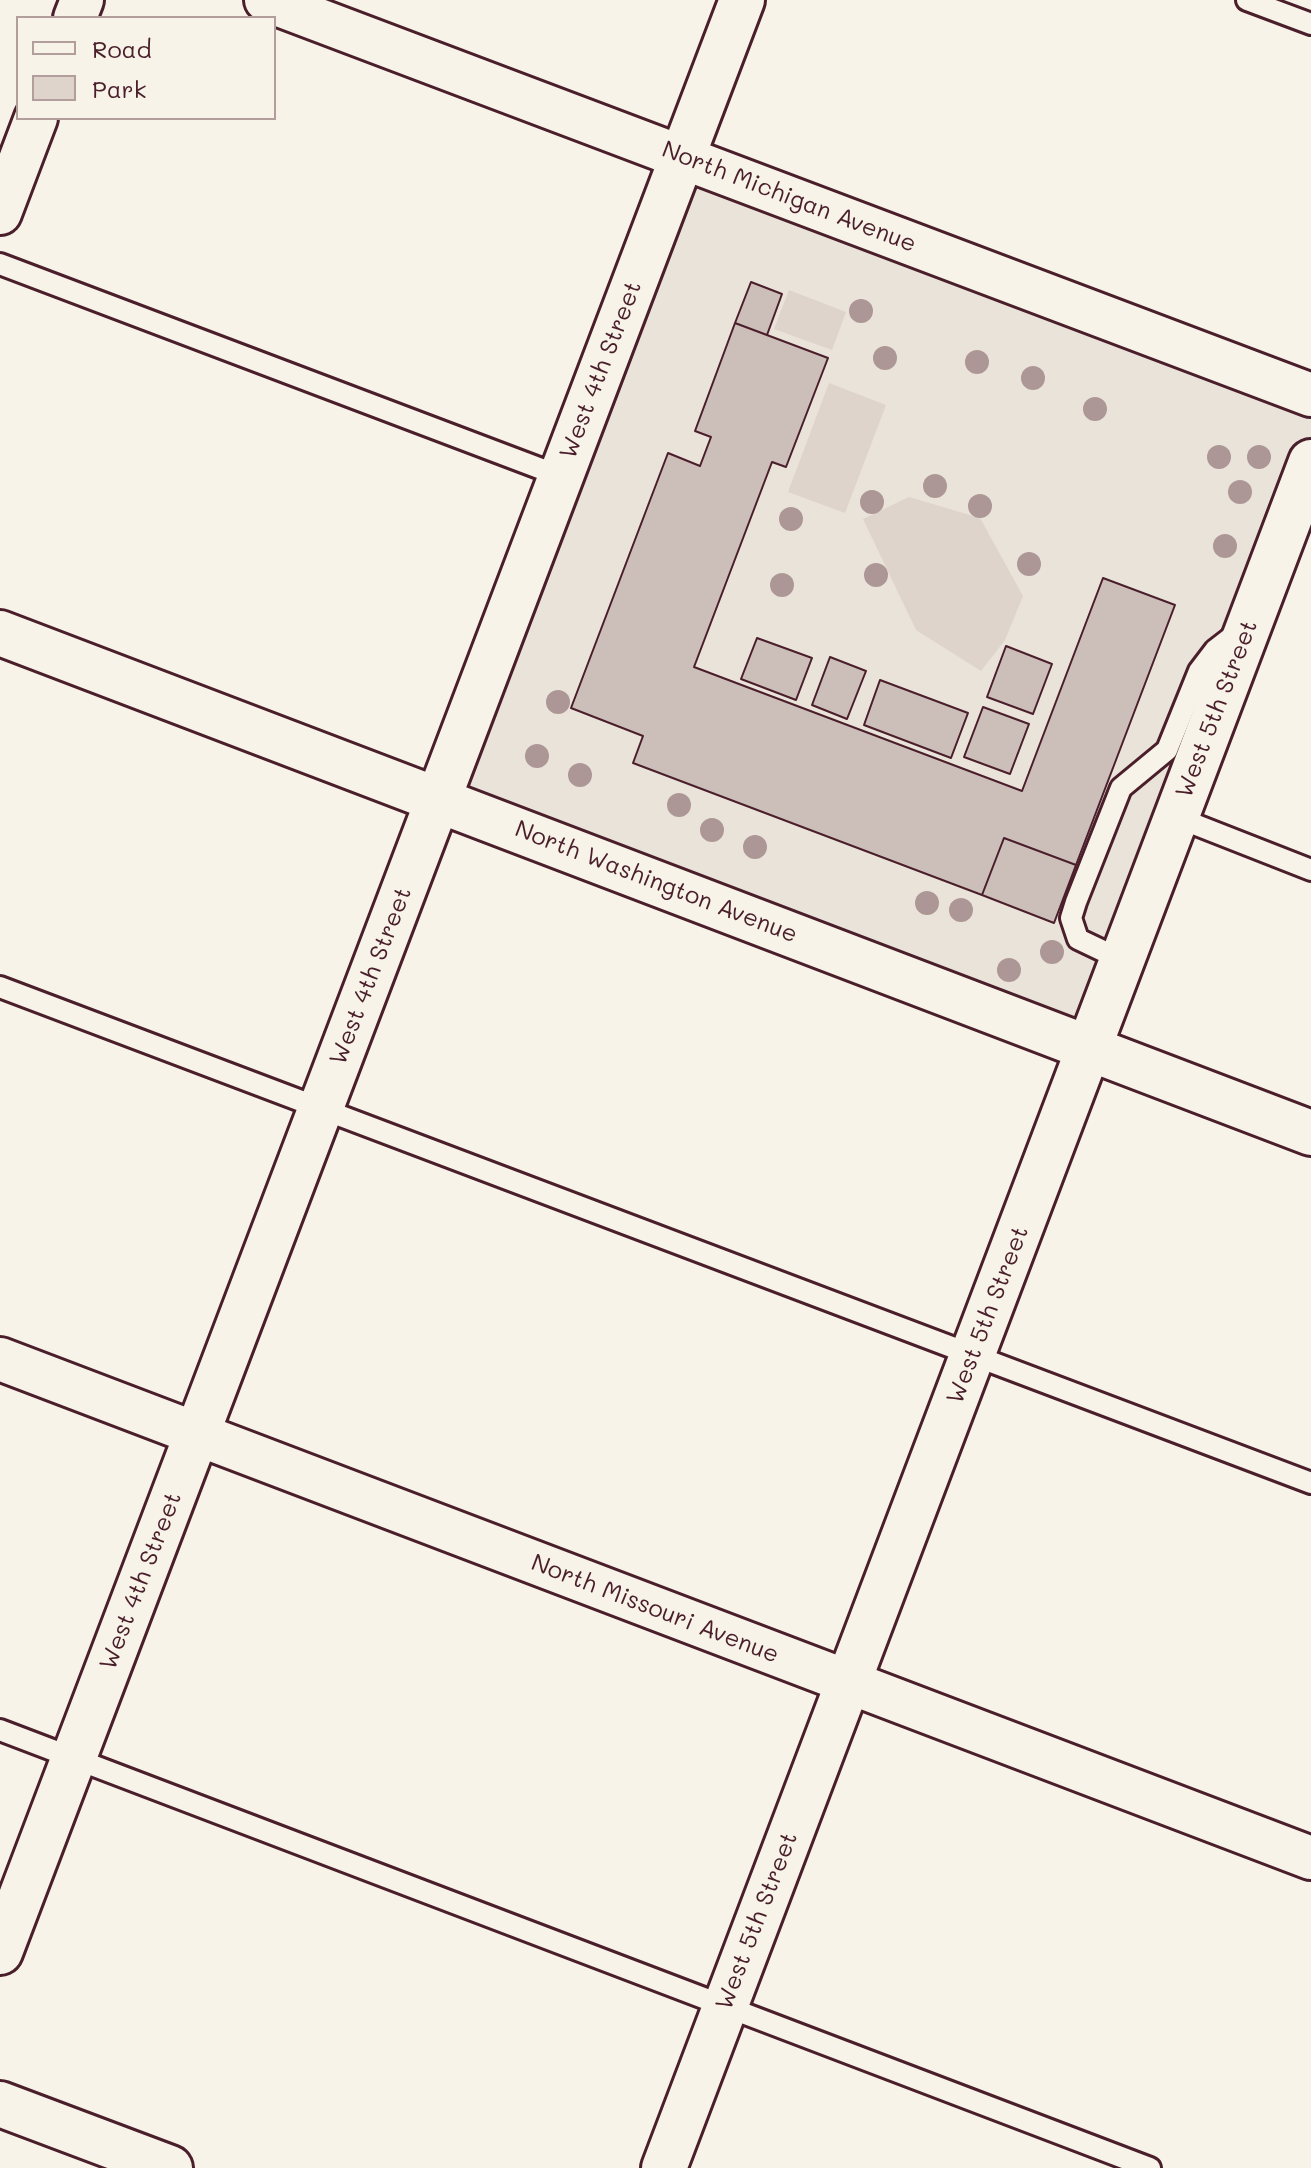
<!DOCTYPE html>
<html>
<head>
<meta charset="utf-8">
<style>
	body { margin:0 }
	#map { position:relative; width:1311px; height:2168px; overflow:hidden; background:#f7f3e8; font-family:Mali,sans-serif }
	canvas { display:block }
	.legend { position:absolute; left:16px; top:16px; width:260px; height:104px; box-sizing:border-box; background:#f7f3e8; border:2px solid #b29e9c; margin:0; padding:10px 14px; list-style:none; font-size:24px; color:#4a1f2b }
	.legend li { display:flex; align-items:center; gap:16px; height:40px }
	.legend b { width:40px; border:2px solid #b29e9c }
</style>
</head>
<body>
<div id="map">
<canvas width="1311" height="2168"></canvas>
<ul class="legend">
<li><b style="height:10px;background:#f7f3e8"></b>Road</li>
<li><b style="height:22px;background:#ded4cc"></b>Park</li>
</ul>
</div>
<script>
const c = document.querySelector('canvas').getContext('2d');
c.lineJoin = 'round';
function paint(path, color) { c.fillStyle = color; c.fill(path, 'evenodd'); }
function trace(path, color, width, dash) { c.strokeStyle = color; c.lineWidth = width; c.lineCap = dash ? 'butt' : 'round'; c.setLineDash(dash || []); c.stroke(path); }
function label(font, color, halo, rows, align = 'center') {
  c.font = font + ' Mali,sans-serif'; c.lineWidth = 7; c.setLineDash([]); c.textBaseline = 'middle'; c.strokeStyle = halo; c.fillStyle = color; for (const [text, x, y, turn = 0] of rows) {
    c.save(); c.translate(x, y); c.rotate((+turn || 0) * Math.PI / 180); c.textAlign = isNaN(turn) ? turn : align; if (halo) c.strokeText(text, 0, 0); c.fillText(text, 0, 0); c.restore();
  }
}
paint(new Path2D(`
	M681,156L1311,395V462L1089,1048L438,799Z`), '#eae3da');
paint(new Path2D(`
	M789,290L846,312L832,350L774,329Z
	M829,383L886,405L845,513L788,492Z
	M909,497L980,518L1023,596L1005,640L981,671L916,630L863,519Z`), '#ded4cc');
const building = new Path2D(`
	M751,282L782,294L767,335L735,323Z
	M735,323L828,358L786,467L772,462L694,667L1022,791L1103,578L1175,605L1076,865L1004,838L982,895L633,763L643,736L571,708L668,453L700,466L711,437L695,431Z
	M757,638L812,658L796,700L741,679Z
	M1006,646L1052,664L1033,714L987,697Z
	M830,657L866,671L847,719L812,705Z
	M880,680L968,713L951,758L864,725Z
	M983,707L1029,724L1010,774L964,757Z
	M1004,838L1076,865L1054,923L982,895Z`);
paint(building, '#ccbfb9');
trace(building, '#4a1f2b', 2);
const service = new Path2D(`
	M1247,0L1311,24
	M0,264L560,476
	M1176,817L1311,870
	M1122,960L1078,939L1071,918L1076,902L1121,788L1167,750L1199,671L1215,650L1237,633
	M0,987L1311,1483
	M0,1730L1150,2168`);
const minor = new Path2D(`
	M266,0L1311,395
	M75,18L82,0
	M0,213L36,118
	M0,1359L1311,1858`);
const tertiary = new Path2D(`
	M0,633L1311,1133
	M0,1952L742,0
	M0,2104L170,2168
	M664,2168L1311,462`);
trace(service, '#4a1f2b', 26);
trace(minor, '#4a1f2b', 48);
trace(tertiary, '#4a1f2b', 50);
trace(service, '#f7f3e8', 20);
trace(minor, '#f7f3e8', 42);
trace(tertiary, '#f7f3e8', 44);
c.fillStyle = '#ac9796';
for (const [x, y] of [
	[861,311],
	[885,358],
	[977,362],
	[1033,378],
	[1095,409],
	[1219,457],
	[1259,457],
	[935,486],
	[1240,492],
	[872,502],
	[980,506],
	[791,519],
	[1225,546],
	[1029,564],
	[876,575],
	[782,585],
	[558,702],
	[537,756],
	[580,775],
	[679,805],
	[712,830],
	[755,847],
	[927,903],
	[961,910],
	[1052,952],
	[1009,970]
]) { c.beginPath(); c.arc(x, y, 12, 0, 2 * Math.PI); c.fill(); }
label('24px', '#4a1f2b', '#f7f3e8', [
	["North Michigan Avenue",789,197,21],
	["West 4th Street",601,370,-69],
	["West 5th Street",1217,709,-69],
	["North Washington Avenue",656,882,21],
	["West 4th Street",371,976,-69],
	["West 5th Street",988,1315,-69],
	["West 4th Street",141,1581,-69],
	["North Missouri Avenue",655,1609,21],
	["West 5th Street",757,1921,-69]
]);
</script>
</body>
</html>
